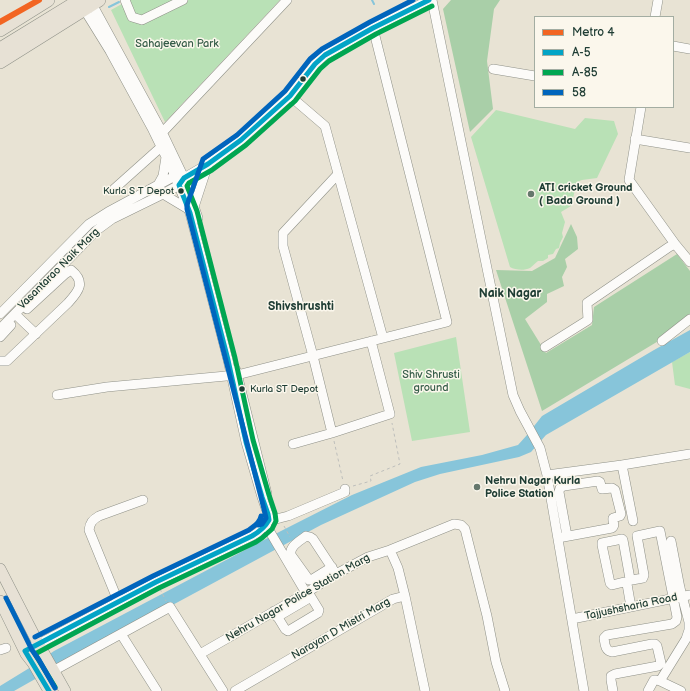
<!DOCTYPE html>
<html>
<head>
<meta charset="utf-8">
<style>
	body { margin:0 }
	#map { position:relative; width:690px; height:691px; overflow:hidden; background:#e8e3d4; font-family:"Balsamiq Sans",sans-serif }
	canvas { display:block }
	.legend { position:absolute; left:534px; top:16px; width:140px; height:92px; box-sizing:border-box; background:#fbf7ec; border:1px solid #a3ada2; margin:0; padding:5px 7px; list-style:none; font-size:12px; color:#1f3d34 }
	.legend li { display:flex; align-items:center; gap:8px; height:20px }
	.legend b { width:20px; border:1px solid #a3ada2 }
</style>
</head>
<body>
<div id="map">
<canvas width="690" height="691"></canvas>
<ul class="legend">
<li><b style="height:5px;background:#f26522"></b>Metro 4</li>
<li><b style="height:5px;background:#02a4c6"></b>A-5</li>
<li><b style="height:5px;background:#00a651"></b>A-85</li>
<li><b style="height:5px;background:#0065bd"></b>58</li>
</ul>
</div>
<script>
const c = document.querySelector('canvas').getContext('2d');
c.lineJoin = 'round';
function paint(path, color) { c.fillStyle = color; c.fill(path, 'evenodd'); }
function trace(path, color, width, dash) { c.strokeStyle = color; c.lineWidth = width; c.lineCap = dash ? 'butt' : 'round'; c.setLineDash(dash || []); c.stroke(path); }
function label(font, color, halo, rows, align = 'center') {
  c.font = font + ' "Balsamiq Sans",sans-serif'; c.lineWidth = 3; c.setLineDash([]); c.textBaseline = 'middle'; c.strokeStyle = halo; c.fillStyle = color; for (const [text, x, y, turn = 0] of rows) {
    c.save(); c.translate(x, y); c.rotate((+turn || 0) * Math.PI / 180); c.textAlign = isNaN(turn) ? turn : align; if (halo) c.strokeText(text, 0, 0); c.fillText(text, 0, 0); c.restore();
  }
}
paint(new Path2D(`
	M129,0H280L165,122L111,10Z
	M496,110L575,129L585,118L614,121L618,134L597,178L582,180L577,182L571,206L561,212L565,222L562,233L563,237L560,243L559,248L556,249L553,254L548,255V258L543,261H538C535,263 533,266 530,268C524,271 515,270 510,267L471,137Z
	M456,337L470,432L412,441L394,353Z
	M690,352V389L675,385L672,362Z`), '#b9e1b6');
paint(new Path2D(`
	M451,0H500L494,9L487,61L493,109L470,132L443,9Z
	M571,224L577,237L578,249L565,259L567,267L562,277L564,286L547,294V302L525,319L546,353L592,325L594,307L677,254L690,271V322L542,411L496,270L532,271L555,258Z`), '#a9cfa8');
paint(new Path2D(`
	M690,330V352L546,435L531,452L519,457L440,474L415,482L321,525L37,678L14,691H0V686L31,667L54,651L281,531L352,495L421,467L482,455L518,445L527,435L542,416L654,350Z`), '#87c5da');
trace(new Path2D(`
	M372,0L374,4
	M109,7L119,2`), '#87c5da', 2);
const minor = new Path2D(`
	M125,0L132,17L142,20L183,0
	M432,0L513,395L520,411L540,448L547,475L584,691
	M92,4L162,132L184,178L198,218
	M655,17L658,0
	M673,46L690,49
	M493,69L535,76
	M290,96L325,126L383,338
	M159,136L287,0
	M635,139L690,148
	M166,157L163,176L158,185L163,194L188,209
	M114,189L161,147
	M194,207L208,164
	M675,244L690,262
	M0,314L89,224L108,212L158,185L175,176L180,177
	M15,314L36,334
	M0,329L97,230L112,219L163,194L179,185L184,178L208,164L241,140L290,96L315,64L325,55L373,28L429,0
	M0,337L11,325
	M662,341L690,319
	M545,347L588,320L587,303L669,247L675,244L629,180L641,107
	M0,361H7L68,303C79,291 86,282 71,270L65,274L27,309
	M236,370L267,494
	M57,395L107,387L237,375L447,322L373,28
	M332,433L313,356L283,246V233L338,174
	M293,444L332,433L390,414L371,341
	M622,465L633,521
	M547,475L622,465L690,454
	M269,520L280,518L288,516L345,492V489
	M266,525L306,593
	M558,538L612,528C616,525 612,522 613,518L620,516L621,514L615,490L612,488L602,489L600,482L598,481L564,486L560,488L559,492L567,536
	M390,550L398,568L405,596
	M332,567L311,580H309L291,555C289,546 300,541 306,536L310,537L313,539L336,574
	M118,601L89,530C90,523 92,520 99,516L143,500
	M274,611L285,629L288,631L318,613L319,610L308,592
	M277,617L311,597
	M572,619L690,595
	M121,634L157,691
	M0,650L6,648
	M25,651L156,582L252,536L257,533L266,525L269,520L268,514L262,497L246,442L228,360L190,213L172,169L152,128L110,51L84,9
	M200,654L306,593L336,574L368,557L390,550L454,524L461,525L465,529L487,616L496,662L505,691
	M53,671L170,607L223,691
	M660,681L681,691
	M235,691L393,599L405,596L425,691
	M613,691L611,680V676L615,674L658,666L661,663L657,646L655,644H652L612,652C605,651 605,644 604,638L607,635L672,624L676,621L677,617L660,531L637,536L644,575L643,578L632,580L630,579L623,540L622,539L602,543V545L610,583L612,585L624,582L627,584L631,607
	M648,691L654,680H656L660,681L686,639L689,630V622L680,588L671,541`);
const major = new Path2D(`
	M0,569L38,643L65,691
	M0,601L26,654L33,663L49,691`);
const highway = new Path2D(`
	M0,30L48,0
	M0,49L80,0
	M0,62L99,0`);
trace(minor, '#8f9188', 10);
trace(major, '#8f9188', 12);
trace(highway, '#8f9188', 14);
trace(new Path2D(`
	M334,441L343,481
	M353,486L371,481L370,476L400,464L392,423
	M284,526L290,537
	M160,589L166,601`), '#bdbebb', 1, [3, 3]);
trace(minor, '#fcfbf9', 9);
trace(major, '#e7e1d5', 11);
trace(highway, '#e7e1d5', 13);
trace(new Path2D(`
	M49,691L25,651L156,582L252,536C259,532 265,527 269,520L268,514L262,497L246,442L228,360L190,213L179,185L184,178L208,164L241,140L290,96L315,64L325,55L373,28L429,0`), '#02a4c6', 5);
trace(new Path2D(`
	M55,687L35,654L159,588L256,542L262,538L272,529L276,521L275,513L269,495L253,440L235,358L197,211L187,186L189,183L212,170L246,145L295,101L320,69L329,61L376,34L432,6`), '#00a651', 5);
trace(new Path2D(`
	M258,525L262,524L266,518L264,509L187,209V205L203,159L237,135L285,91L310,59L322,49L370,22L413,0
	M6,598L32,650L39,660L55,688
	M35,637L153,576L249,530C254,526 260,523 261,516`), '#0065bd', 5);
trace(new Path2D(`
	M0,22L39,0`), '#f26522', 6);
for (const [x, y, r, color] of [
	[303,79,3.5,"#1f3d34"],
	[181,191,3.5,"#1f3d34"],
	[531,194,4,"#65776c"],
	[242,389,3.5,"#1f3d34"],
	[477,487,4,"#65776c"]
]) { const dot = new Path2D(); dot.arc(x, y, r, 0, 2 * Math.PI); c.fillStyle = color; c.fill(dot); trace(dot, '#fbf7ec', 1.5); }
label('10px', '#1f3d34', '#fbf7ec', [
	["Kurla S T Depot",174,191],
	["Kurla ST Depot",250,389,"left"]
], 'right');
label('11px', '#365d49', '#fbf7ec', [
	["Sahajeevan Park",177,44],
	["Shiv Shrusti",431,375],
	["ground",431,388]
]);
label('bold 11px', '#1f3d34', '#fbf7ec', [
	["ATI cricket Ground",539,188],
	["( Bada Ground )",539,201],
	["Nehru Nagar Kurla",485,481],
	["Police Station",485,494]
], 'left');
label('11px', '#1f3d34', '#fbf7ec', [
	["Vasantarao Naik Marg",59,269,-45],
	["Nehru Nagar Police Station Marg",298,598,-30],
	["Tajjushsharia Road",631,607,-12],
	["Narayan D Mistri Marg",341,629,-30]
]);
label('bold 12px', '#1f3d34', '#fbf7ec', [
	["Naik Nagar",510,294],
	["Shivshrushti",301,307]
]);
</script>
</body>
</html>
